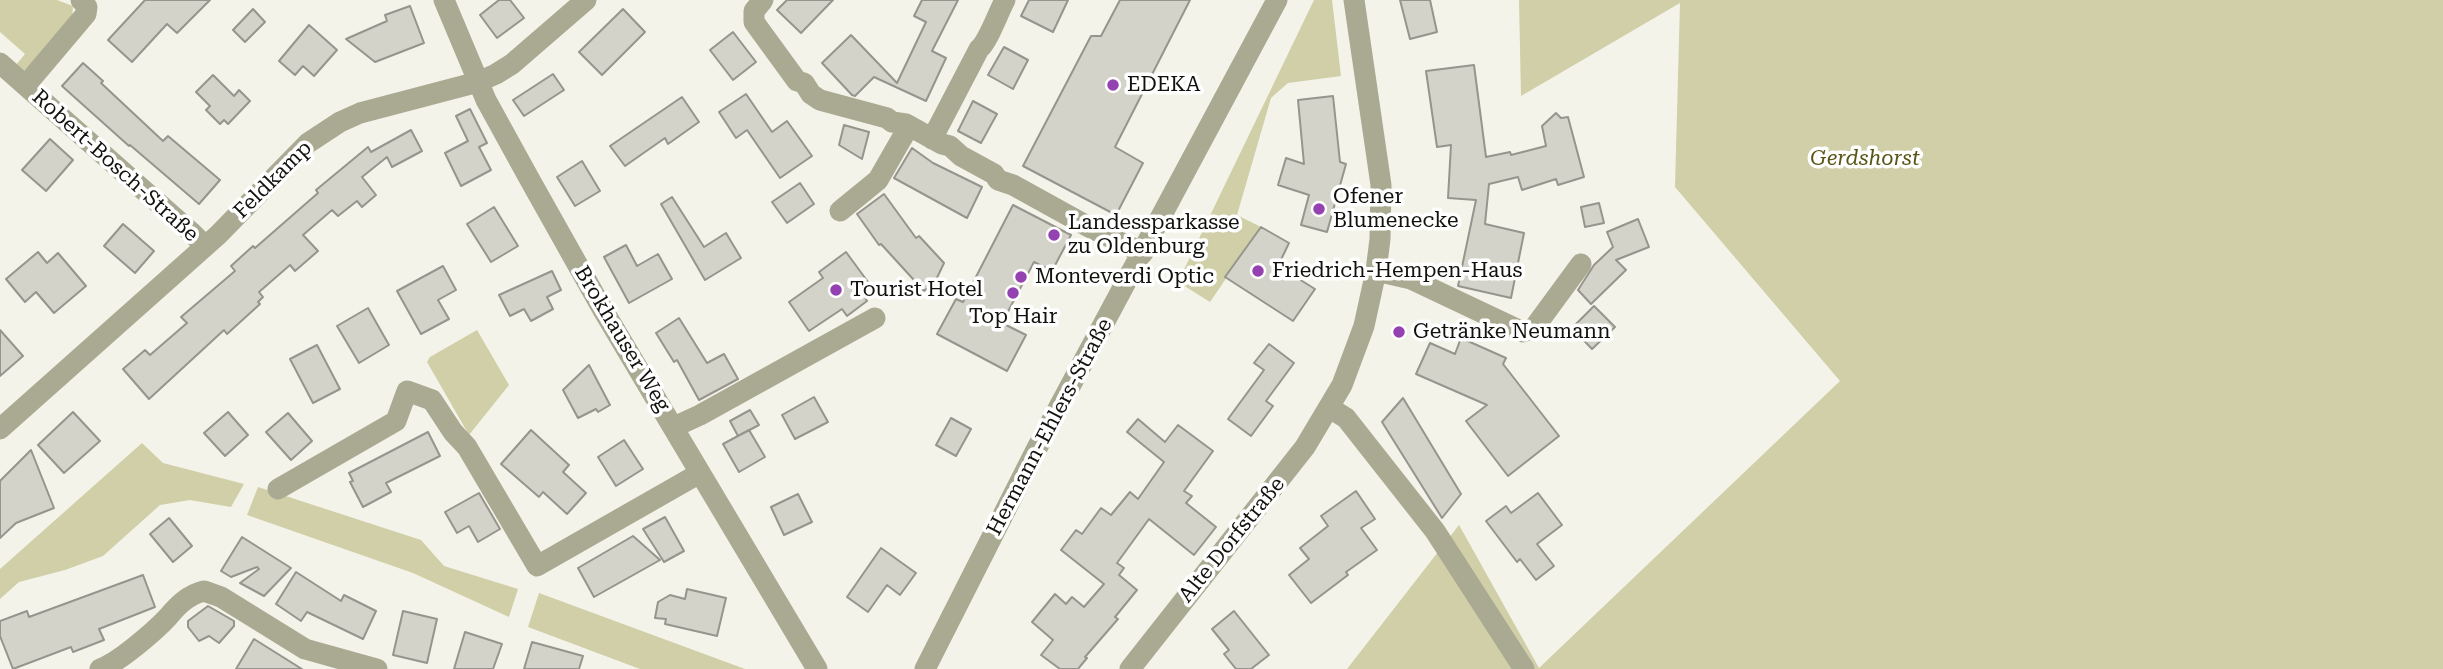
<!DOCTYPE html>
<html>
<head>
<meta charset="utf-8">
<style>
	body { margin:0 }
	canvas { display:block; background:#f3f3e9 }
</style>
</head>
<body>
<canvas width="2443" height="669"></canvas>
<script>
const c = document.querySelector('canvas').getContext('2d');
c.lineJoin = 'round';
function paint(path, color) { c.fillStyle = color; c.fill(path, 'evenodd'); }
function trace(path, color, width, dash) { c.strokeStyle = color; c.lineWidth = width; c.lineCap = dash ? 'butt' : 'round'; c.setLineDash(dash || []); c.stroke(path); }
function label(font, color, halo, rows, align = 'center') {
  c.font = font + ' "Roboto Serif",serif'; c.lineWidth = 7; c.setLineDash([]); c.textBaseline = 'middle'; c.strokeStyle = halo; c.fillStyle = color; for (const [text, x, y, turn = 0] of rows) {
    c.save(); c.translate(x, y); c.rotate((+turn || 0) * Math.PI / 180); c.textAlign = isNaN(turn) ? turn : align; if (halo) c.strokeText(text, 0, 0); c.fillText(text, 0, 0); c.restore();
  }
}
paint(new Path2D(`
	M0,0H57L73,6L72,19L27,69L20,72L15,66L25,54L0,32Z
	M1314,0H1332L1341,76L1288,83L1271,98L1237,215L1261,227L1210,302L1178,282Z
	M1519,0H2443V669H1347L1459,525L1539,668L1840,381L1675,187L1680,3L1521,96Z
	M477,330L509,385L469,435L427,362L430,357Z
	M142,443L163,463L244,484L231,507L190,500L160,505L103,556L65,570L19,582L0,599V569Z
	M258,487L421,540L444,566L518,589L509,617L413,573L247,515Z
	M539,593L745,669H640L528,627Z`), '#d0cfa7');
const building = new Path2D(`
	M145,0H210L177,33L167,24L132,62L108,40Z
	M499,0H510L524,18L497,38L480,15Z
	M787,0H833L801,33L777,10Z
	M922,0H958L932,51L946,58L926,101L874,77L855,96L852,95L822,63L851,35L897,83L926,22L914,16Z
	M1029,0H1068L1053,32L1021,16Z
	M1120,0H1190L1115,147L1143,163L1116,215L1023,166L1091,36H1101Z
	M1400,0H1430L1437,32L1410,39Z
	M410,6L424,43L375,62L346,39L387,21L385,15Z
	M253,9L265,22L245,42L233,30Z
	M623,9L645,32L602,75L579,52Z
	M309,25L337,50L314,76L303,66L295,75L279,61Z
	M733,32L756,62L733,80L710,50Z
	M1004,47L1028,60L1013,89L988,75Z
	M83,63L103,81L101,83L163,141L168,136L220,180L199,204L130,145L129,146L62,86Z
	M1474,65L1486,157L1510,152L1511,155L1546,146L1542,126L1556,113L1561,118L1568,117L1584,177L1558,185L1556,179L1522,190L1518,177L1489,184L1485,224L1524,233L1511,298L1458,286L1476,200L1448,198L1451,145L1437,147L1426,71Z
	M553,74L564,90L524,116L513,100Z
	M213,75L234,96L239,90L250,101L228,124L224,120L220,124L206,110L210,106L196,92Z
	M746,94L772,132L787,121L812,156L780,178L747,130L736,138L719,112Z
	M1333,96L1340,162L1346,164L1327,232L1301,225L1309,195L1278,185L1286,158L1304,164L1298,100Z
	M682,97L699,122L668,144L665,138L625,166L610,146Z
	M973,101L997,114L981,143L958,131Z
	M470,109L487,143L479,147L491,170L461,186L445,153L468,141L456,116Z
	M844,125L869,132L862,159L839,145Z
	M411,130L422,151L392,167L387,157L362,177L376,195L362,207L357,201L338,216L332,210L303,235L318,251L295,271L290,265L259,292L263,297L258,302L260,304L227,334L224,330L149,399L123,369L145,350L150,355L187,323L181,317L235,271L231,266L253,246L255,248L318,193L316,190L368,147L371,152Z
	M50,139L73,160L46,191L22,170Z
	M912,148L933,163L982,187L967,218L894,178Z
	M582,161L600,191L575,206L557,177Z
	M800,183L814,204L787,223L772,202Z
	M884,194L916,238L919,236L944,263L935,282L924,291L881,244L879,245L857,214Z
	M672,197L704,247L726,233L741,258L705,280L661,204Z
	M1599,203L1604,223L1585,227L1581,207Z
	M1013,205L1071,235L1052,271L1034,262L1002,323L1026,335L1007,371L937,334L956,299L963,302Z
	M494,207L518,246L491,262L467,224Z
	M1638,219L1649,247L1616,260L1626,270L1591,304L1578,290L1594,265L1613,247L1607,232Z
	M123,224L154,251L135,273L104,246Z
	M1261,227L1289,243L1278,266L1315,289L1293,321L1225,277Z
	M626,245L637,266L658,254L672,279L629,303L604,257Z
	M38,252L47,263L58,253L86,286L54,313L36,292L25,302L6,279Z
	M846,252L871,286L862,293L867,301L847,316L842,309L809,331L789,302L823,278L819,272Z
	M443,266L456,290L438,300L449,319L421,334L397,291Z
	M552,271L561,290L547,297L553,309L531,321L524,309L510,316L499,295Z
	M1594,306L1615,327L1592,349L1572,328Z
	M368,308L389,345L359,363L337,326Z
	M679,318L707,363L724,354L738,379L699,400L677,360L674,362L656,333Z
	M0,330L23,356L0,376Z
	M1461,338L1506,358L1503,364L1559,436L1508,476L1466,421L1487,405L1416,374L1430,343L1455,354Z
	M1269,344L1294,363L1266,401L1273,406L1251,436L1228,419L1264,370L1254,363Z
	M317,345L340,389L313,403L290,359Z
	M589,365L610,405L598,412L596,409L578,418L563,390Z
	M814,397L828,422L795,439L782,415Z
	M1403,398L1461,494L1442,518L1382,422Z
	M750,410L759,425L738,436L730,421Z
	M73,412L100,441L64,473L38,445Z
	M228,412L248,435L225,456L204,433Z
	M288,413L312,441L291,460L266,432Z
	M951,418L971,429L956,456L936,445Z
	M1138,419L1165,442L1178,425L1213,451L1184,491L1192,496L1186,503L1216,527L1194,555L1149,519L1117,563L1124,568L1119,575L1137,590L1115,617L1118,619L1085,657L1087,658L1078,669H1060L1041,655L1053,640L1032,622L1055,594L1066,604L1072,597L1084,607L1104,584L1061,550L1076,530L1082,534L1101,508L1111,515L1130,492L1138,499L1164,462L1127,432Z
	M531,430L569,465L563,472L586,493L567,514L543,492L539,497L501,464Z
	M749,430L765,457L739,472L723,444Z
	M428,432L440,456L386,483L391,492L363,507L350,482L353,481L349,473Z
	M624,440L643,469L616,486L598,457Z
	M31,450L54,508L16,523L0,538V481Z
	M1356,491L1375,519L1361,528L1377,550L1346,572L1348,575L1311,603L1289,575L1309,559L1300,548L1328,526L1321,516Z
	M479,493L500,529L478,542L469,526L457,533L445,512Z
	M1538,493L1562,525L1537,544L1554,566L1536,580L1520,559L1517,562L1486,521L1506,506L1511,513Z
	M798,494L812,522L784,535L771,507Z
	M665,517L684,551L664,562L643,529Z
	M169,518L192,546L173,562L150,534Z
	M633,536L660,560L594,597L578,568Z
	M242,537L291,568L264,596L240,583L259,569L257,567L231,577L221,571Z
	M881,548L916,573L900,595L887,585L868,612L847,597Z
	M296,572L341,601L344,595L376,611L363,639L307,612L301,621L276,604Z
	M143,575L155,607L99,629L104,640L73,652L71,647L13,669L0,636V621L27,611L29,617Z
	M687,589L726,598L717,636L665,624L666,619L655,618L658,602L670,595L685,599Z
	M208,606L234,621V626L219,643L209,636L199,641L188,627V621Z
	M403,611L437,619L427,663L393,655Z
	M1234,611L1269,655L1251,669H1236L1224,654L1229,650L1212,629Z
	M465,632L502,644L493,669H454Z
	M254,639L302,669H236Z
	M532,642L583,656L579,669H524Z`);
paint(building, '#d3d3ca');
trace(building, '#95958d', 2);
trace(new Path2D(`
	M444,0L486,100L530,180L603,310L817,669
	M763,0L754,11V22L797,81L804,83L811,94L820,100L887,118L892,122L906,124L942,144L950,146L961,156L994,174L998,180L1013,185L1089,227L1143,253
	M0,63L191,232L205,246
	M26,85L86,14L87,7L81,0
	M932,139L979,49C988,42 998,13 1005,0
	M840,211L878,180L909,126
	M1376,271L1411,279L1523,332L1534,328L1581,264
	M1330,408L1346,418L1435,531L1524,669
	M674,427L700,415L875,318
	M0,429L218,235L308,143L340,122L360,113L478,82L496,74L512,64L586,0
	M278,489L396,421L407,391L432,400L453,432L467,447L537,566L700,473
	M100,669C118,663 155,631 168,617C178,605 188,595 204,591L221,597L305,649L377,669
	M925,669L1037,448L1277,0
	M1130,669L1305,447L1342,385L1364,326L1376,271L1380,239L1381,185L1354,0`), '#aaaa92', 21);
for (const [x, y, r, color] of [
	[1113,85,7,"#9442b1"],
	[1319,209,7,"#9442b1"],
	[1054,235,7,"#9442b1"],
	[1258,271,7,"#9442b1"],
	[1021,277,7,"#9442b1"],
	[836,290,7,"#9442b1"],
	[1013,293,7,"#9442b1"],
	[1399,332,7,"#9442b1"]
]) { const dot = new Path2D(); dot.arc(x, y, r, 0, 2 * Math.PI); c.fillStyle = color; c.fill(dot); trace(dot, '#fff', 2.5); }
label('21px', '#11110e', '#fff', [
	["EDEKA",1127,85],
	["Ofener",1333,197],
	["Blumenecke",1333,221],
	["Landessparkasse",1068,223],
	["zu Oldenburg",1068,247],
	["Friedrich-Hempen-Haus",1272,271],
	["Monteverdi Optic",1035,277],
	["Tourist Hotel",850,290],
	["Top Hair",1013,317,"center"],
	["Getränke Neumann",1413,332]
], 'left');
label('italic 21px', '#585516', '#fff', [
	["Gerdshorst",1865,159]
]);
label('21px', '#11110e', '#fff', [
	["Robert-Bosch-Straße",115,166,42],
	["Feldkamp",273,180,-45],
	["Brokhauser Weg",622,339,59],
	["Hermann-Ehlers-Straße",1050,427,-62],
	["Alte Dorfstraße",1232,540,-51]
]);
</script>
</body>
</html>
